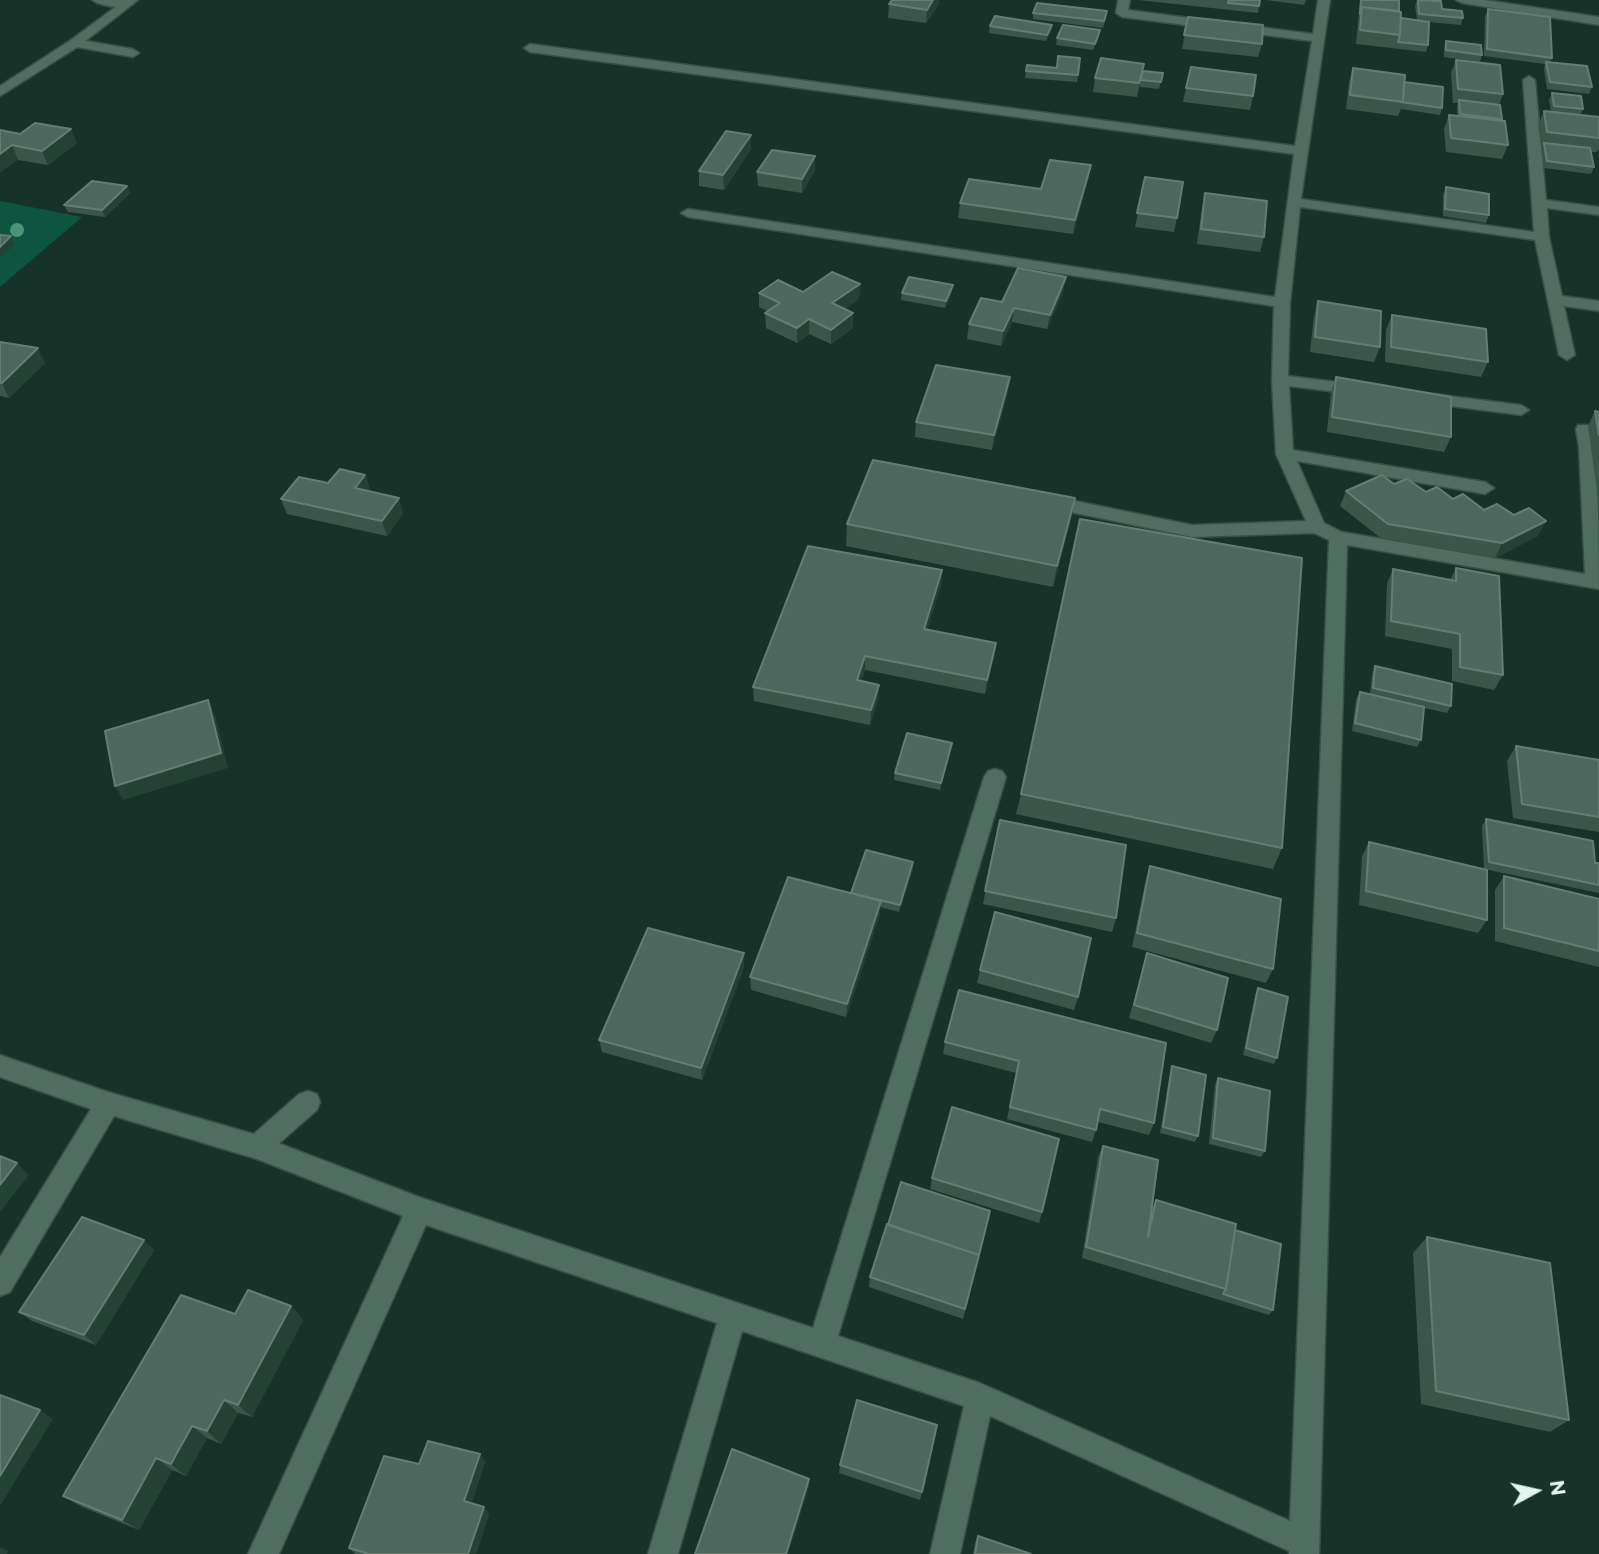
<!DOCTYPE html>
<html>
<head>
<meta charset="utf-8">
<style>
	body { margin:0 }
	#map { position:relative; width:1599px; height:1554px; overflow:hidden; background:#173329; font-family:Montserrat,sans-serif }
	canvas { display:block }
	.north { position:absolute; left:1501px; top:1456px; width:70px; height:70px; -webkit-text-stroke:5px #173329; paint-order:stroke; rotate:82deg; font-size:19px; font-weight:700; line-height:28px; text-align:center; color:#e4f5ed }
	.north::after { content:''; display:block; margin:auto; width:24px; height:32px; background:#e4f5ed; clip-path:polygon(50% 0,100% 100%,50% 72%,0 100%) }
</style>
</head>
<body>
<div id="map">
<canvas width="1599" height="1554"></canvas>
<div class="north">N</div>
</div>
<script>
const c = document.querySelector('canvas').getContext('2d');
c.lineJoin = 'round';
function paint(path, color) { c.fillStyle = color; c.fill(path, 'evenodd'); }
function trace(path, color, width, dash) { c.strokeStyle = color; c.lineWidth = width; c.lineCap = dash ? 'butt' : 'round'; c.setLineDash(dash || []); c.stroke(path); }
paint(new Path2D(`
	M0,201L82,217L0,287Z`), '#0d5540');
const service = new Path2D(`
	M92,0H123L133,4C124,10 101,6 92,0Z
	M75,39L133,49L139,53L133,57L71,46V40Z
	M308,1091L317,1094L320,1102L317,1110L266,1155L257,1159L248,1155L244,1147L248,1139L299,1094Z`);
const minor = new Path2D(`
	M125,0H138L79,46L0,96V86L71,40Z
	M1118,0H1130L1128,10L1313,34L1318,0H1330L1301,199L1534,232L1523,80L1529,76L1535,80L1546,200L1599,207V215L1547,208L1549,237L1562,296L1599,301V311L1564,306L1575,355L1567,360L1559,355L1535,240L1300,207L1290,303L1288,376L1361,385L1369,390L1361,395L1289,386L1293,450L1485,482L1494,488L1485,494L1297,461L1324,523L1342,532L1585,574L1579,447L1576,429L1578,425H1590C1599,452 1599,554 1599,589L1347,545L1319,1554H1289V1551L990,1416L960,1554H930L964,1406L742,1331L678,1554H648L717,1323L426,1225L279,1554H248L403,1216L257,1159L114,1116L10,1292L0,1296V1257L91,1109L0,1077V1055L108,1092L257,1135L419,1197L813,1328L984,777L988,771L995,769L1002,771L1006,777L838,1336L980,1383L1290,1521L1329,540L1314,533L1192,537L1046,507L1037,501L1046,495L1192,525L1306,521L1276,454L1272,380L1274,306L688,217L681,213L688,209L1275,297L1294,154L530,52L524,48L530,44L1295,146L1312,41L1122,17L1116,13Z
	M1456,0H1485L1599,17V25L1462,3Z
	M1425,393L1521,405L1529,410L1521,415L1419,402L1417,398Z`);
trace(service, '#374f46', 3);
trace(minor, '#374f46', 3);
paint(service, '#4f6d60');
paint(minor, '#4f6d60');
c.fillStyle = '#4a9378';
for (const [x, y] of [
	[17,230]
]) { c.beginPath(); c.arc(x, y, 7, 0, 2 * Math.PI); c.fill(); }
paint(new Path2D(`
	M1138,0H1260L1258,13Z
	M1266,0H1306L1304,5Z
	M1360,0H1399V11L1401,18L1417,20L1415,6L1417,0L1442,9L1463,18L1461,25L1429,22L1428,45L1426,52L1356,44Z
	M889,4H939L926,23L888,18Z
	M1488,9L1552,58L1550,62L1592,87L1589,94L1547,89L1544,69L1545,64L1484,56L1485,16Z
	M1033,13L1106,18L1103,28L1033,19Z
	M1188,17L1262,44L1258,57L1182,49Z
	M1052,25L1051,31L1046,41L989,33L990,26Z
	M1100,30L1099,37L1093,50L1056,45L1057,38Z
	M1446,41L1482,55L1480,62L1444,57V47Z
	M1080,58L1077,82L1025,78L1027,65L1057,68Z
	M1456,60L1503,94L1499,105L1508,145L1502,159L1446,152L1444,129L1449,115L1457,116V107L1458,103H1453L1451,73Z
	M1191,67L1253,96L1250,110L1183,102Z
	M1353,68L1404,82L1442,108L1440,115L1401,109L1398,116L1346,109L1349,82Z
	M1143,71L1163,73L1159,89L1140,87V83L1137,97L1093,92L1095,78Z
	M1552,93L1583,109L1580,115L1599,117V149L1597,152H1591L1594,167L1591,174L1544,168L1541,150L1543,146H1541L1538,125L1544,111L1551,112L1549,100Z
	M0,130L77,143L48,165L18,160Z
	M751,135V149L724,190L699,186V171Z
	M1091,165L1088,180L1073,234L958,218L960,203L1041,189Z
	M815,170L802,193L758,186L757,172Z
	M1145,177L1177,218L1174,232L1135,227Z
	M127,186L130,193L105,217L68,212L64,205Z
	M1446,187L1489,215L1486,223L1443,216V195Z
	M1205,193L1264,237L1260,252L1197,244L1202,207Z
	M1066,277L1063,292L1047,329L1012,322L1001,346L967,339L969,324L1002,302Z
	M860,284L859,299L844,309L853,328L831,344L809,334L797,343L766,328L765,313L767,311L759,307V293L803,292Z
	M952,292L945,308L901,300L902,293Z
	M1318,301L1380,347L1374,362L1310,352L1314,316Z
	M1392,315L1488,362L1481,377L1385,362L1386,330Z
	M0,342L45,363L9,398L0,396Z
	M1336,377L1451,437L1444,452L1327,432L1331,392Z
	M1008,392L992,450L915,437L916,422Z
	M1595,411L1599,412V506L1588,426Z
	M365,475L370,490L369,491L403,513L387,536L287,514L281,499L328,483Z
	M1394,484L1453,499L1484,510L1538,536L1495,558L1382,539L1340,506L1346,491Z
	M1075,498L1071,520L1053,587L846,546L847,524Z
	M1456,568L1503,675L1494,690L1452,681V649L1385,636L1387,584L1393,569L1450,580Z
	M942,570L941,585L927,630L996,643L994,658L985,694L865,670L861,681L878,699L870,725L754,701L753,687Z
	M1375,666L1451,706L1447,713L1424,708L1421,740L1417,747L1352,731L1356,699L1360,692L1370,694L1372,674Z
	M1516,746L1599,760V832L1513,818L1507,761Z
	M951,750L940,790L894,780L895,773Z
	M1021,794L1282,848L1273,869L1016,814Z
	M1486,819L1599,863V893L1484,869L1482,826Z
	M1000,820L1116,918L1112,932L983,904Z
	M1369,842L1487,920L1478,933L1359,905L1362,856Z
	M1150,866L1273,969L1266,983L1132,947L1146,879Z
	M913,869L899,912L880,907V914L846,1017L751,990L750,977L851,893Z
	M1504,876L1599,899V967L1495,941V890Z
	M744,953V967L702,1080L602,1052L599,1040Z
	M1147,953L1217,1030L1211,1043L1129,1018L1143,967Z
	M980,970L1078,997L1074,1010L977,983Z
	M1258,988L1277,1058L1274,1064L1243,1055L1255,995Z
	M959,990L1154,1123L1149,1135L1098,1122L1096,1130L1092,1142L1007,1119L1016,1073L943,1054L945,1042Z
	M1172,1066L1198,1136L1195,1142L1160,1133L1170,1073Z
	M1218,1078L1265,1151L1261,1157L1209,1144L1215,1084Z
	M1103,1146L1152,1208L1156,1200L1235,1230L1273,1310L1269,1315L1082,1258L1098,1157Z
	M932,1178L1042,1212L1039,1223L930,1189Z
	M990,1211L963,1319L869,1287L870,1277Z
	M1427,1237L1569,1420L1550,1432L1421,1404L1413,1253Z
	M154,1250L96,1345L32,1321L19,1312Z
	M291,1306L303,1320L252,1417L238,1413L221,1444L207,1438L186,1476L172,1470L139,1530L82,1507L63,1496L235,1314Z
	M480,1454L485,1462L471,1504L489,1514L476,1554H355L349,1548L419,1464Z
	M840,1465L922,1492L920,1500L839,1473Z
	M978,1536L1031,1554H973L975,1543Z`), '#3a564b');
paint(new Path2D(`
	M933,0H939V4L926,23L927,10Z
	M1052,25L1051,31L1046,41L1047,35Z
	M71,129L77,143L48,165L42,151Z
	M751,135V149L724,190L723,175Z
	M12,145L18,160L0,173V154Z
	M815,156V170L802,193V179Z
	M1091,165L1088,180L1073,234L1075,220Z
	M127,186L130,193L105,217L102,210Z
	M11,236L15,244L0,258V247Z
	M1066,277L1063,292L1047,329L1050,315Z
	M860,284L859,299L832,318V303Z
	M953,285L952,292L945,308L946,301Z
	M1014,308L1012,322L1001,346L1003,331Z
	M853,313V328L831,344V330Z
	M809,319V334L797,343V328Z
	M38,348L45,363L9,398L2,383Z
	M1010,377L1008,392L992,450L994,435Z
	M365,475L370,490L360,503L355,488Z
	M399,498L403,513L387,536L382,521Z
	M1075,498L1071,520L1053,587L1057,566Z
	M1546,521L1538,536L1495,558L1502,543Z
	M942,570L941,585L923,644L924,629Z
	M996,643L994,658L985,694L987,680Z
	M865,656V670L856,695L857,680Z
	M879,685L878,699L870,725L871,710Z
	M208,700L215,715L228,768L123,800L115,786Z
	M952,743L951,750L940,790L941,783Z
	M913,862V869L899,912L900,905Z
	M881,901L880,914L846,1017L847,1004Z
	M744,953V967L702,1080L701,1068Z
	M17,1163L29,1175L0,1212V1185Z
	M144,1240L154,1250L96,1345L84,1335Z
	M291,1306L303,1320L252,1417L238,1405Z
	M224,1400L238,1413L221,1444L207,1431Z
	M40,1410L53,1419L0,1506V1476Z
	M192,1426L207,1438L186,1476L171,1464Z
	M480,1454L485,1462L470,1509L464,1501Z
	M156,1458L172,1470L139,1530L122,1520Z
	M809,1479V1487L788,1554H786Z
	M484,1507L489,1514L476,1554H468Z
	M0,1547L9,1551L7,1554H0Z`), '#244136');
const building = new Path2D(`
	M892,0H933L927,10L889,4Z
	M1229,0H1260L1259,6L1228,3Z
	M1361,0H1399V11L1362,7L1360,14Z
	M1418,0L1441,1L1442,9L1462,11L1463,18L1419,14Z
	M1037,3L1107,11L1104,21L1033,13Z
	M1362,7L1401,12L1400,35L1360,30Z
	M1488,9L1550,17L1552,58L1487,49Z
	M995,16L1052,25L1047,35L990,26Z
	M1188,17L1263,25L1262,44L1184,35Z
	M1401,18L1429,22L1428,45L1398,42L1400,35Z
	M1063,25L1100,30L1095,44L1057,38Z
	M1446,41L1481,45L1482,55L1446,50Z
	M1058,56L1080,58L1078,75L1026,71L1027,65L1057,68Z
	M1101,58L1144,64L1139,83L1095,78Z
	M1456,60L1500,65L1503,94L1458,89Z
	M1546,62L1587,66L1592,87L1550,82Z
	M1191,67L1256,75L1253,96L1186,88Z
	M1353,68L1405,75L1403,102L1350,95Z
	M1143,71L1163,73L1161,82L1141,80Z
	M1404,82L1443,87L1442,108L1401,102H1403Z
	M1552,93L1581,96L1583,109L1554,106Z
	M1459,100L1500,105L1502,119L1460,114Z
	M1544,111L1599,117V138L1547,132Z
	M1449,115L1505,121L1508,145L1451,138Z
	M35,123L71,129L42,151L12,145L0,154V130L20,134Z
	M726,131L751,135L723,175L699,171Z
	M1544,143L1590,148L1594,167L1547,161Z
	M772,150L815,156L802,179L757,172Z
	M1050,160L1091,165L1075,220L960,203L969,179L1041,189Z
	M1145,177L1183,182L1177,218L1137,213Z
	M92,181L127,186L102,210L64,205Z
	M1446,187L1489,194V215L1445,209Z
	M1205,193L1267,201L1264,237L1201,229Z
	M0,235L11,236L0,247Z
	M1018,268L1066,277L1050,315L1014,308L1003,331L969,324L981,298L1002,302Z
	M832,272L860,284L832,303L853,313L831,330L809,319L797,328L765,313L780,303L759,293L778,280L803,292Z
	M909,277L953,285L946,301L902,293Z
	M1318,301L1381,311L1380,347L1315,337Z
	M1392,315L1486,329L1488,362L1391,347Z
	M0,342L38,348L2,383H0Z
	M936,365L1010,377L994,435L916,422Z
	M1336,377L1451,397V437L1332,417Z
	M1595,411L1599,412V435Z
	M873,460L1075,498L1057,566L847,524Z
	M340,469L365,475L355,488L399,498L382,521L281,499L299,477L328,483Z
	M1382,475L1394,484L1407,479L1426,492L1437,487L1453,499L1463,494L1484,510L1497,504L1514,515L1529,508L1546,521L1502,543L1388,524L1346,491Z
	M1080,519L1302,558L1282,848L1021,794Z
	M808,546L942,570L924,629L996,643L987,680L865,656L857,680L879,685L871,710L753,687Z
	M1456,568L1499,576L1503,675L1460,667V634L1391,621L1393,569L1456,581Z
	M1375,666L1452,684L1451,706L1373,688Z
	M1360,692L1424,707L1421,740L1355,723Z
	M208,700L221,753L115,786L105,731Z
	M907,733L952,743L941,783L895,773Z
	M1516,746L1599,760V817L1522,804Z
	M1486,819L1593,841L1595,863H1599V885L1489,862Z
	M1000,820L1126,845L1116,918L985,891Z
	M1369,842L1487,870V920L1366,891Z
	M866,850L913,862L900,905L851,893Z
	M1150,866L1281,899L1273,969L1137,933Z
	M1504,876L1599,899V951L1504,928Z
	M788,877L881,901L847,1004L750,977Z
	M995,912L1091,938L1078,997L980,970Z
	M648,928L744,953L701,1068L599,1040Z
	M1147,953L1228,978L1217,1030L1134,1005Z
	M1258,988L1288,997L1277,1058L1246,1048Z
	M959,990L1166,1043L1154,1123L1100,1109L1096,1130L1010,1107L1019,1061L945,1042Z
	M1172,1066L1206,1075L1198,1136L1163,1127Z
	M1218,1078L1270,1091L1265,1151L1213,1138Z
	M952,1107L1059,1139L1042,1212L932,1178Z
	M1103,1146L1158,1160L1148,1237L1156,1200L1236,1224L1226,1289L1086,1247Z
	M0,1156L17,1163L0,1185Z
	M901,1182L990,1211L979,1255L888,1225Z
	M82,1217L144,1240L84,1335L19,1312Z
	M887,1224L979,1255L965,1309L870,1277Z
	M1235,1230L1281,1244L1273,1310L1223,1294L1226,1289Z
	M1427,1237L1550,1263L1569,1420L1436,1391Z
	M248,1290L291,1306L238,1405L224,1400L207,1431L192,1426L171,1464L156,1458L122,1520L63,1496L181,1295L235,1314Z
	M0,1395L40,1410L0,1476Z
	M857,1400L937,1425L922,1492L840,1465Z
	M428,1441L480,1454L464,1501L484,1507L468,1554H369L349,1548L384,1456L419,1464Z
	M732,1449L809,1479L786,1554H695Z
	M978,1536L1031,1554H975Z`);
paint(building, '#4c675d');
trace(building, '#647d73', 2);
</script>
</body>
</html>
